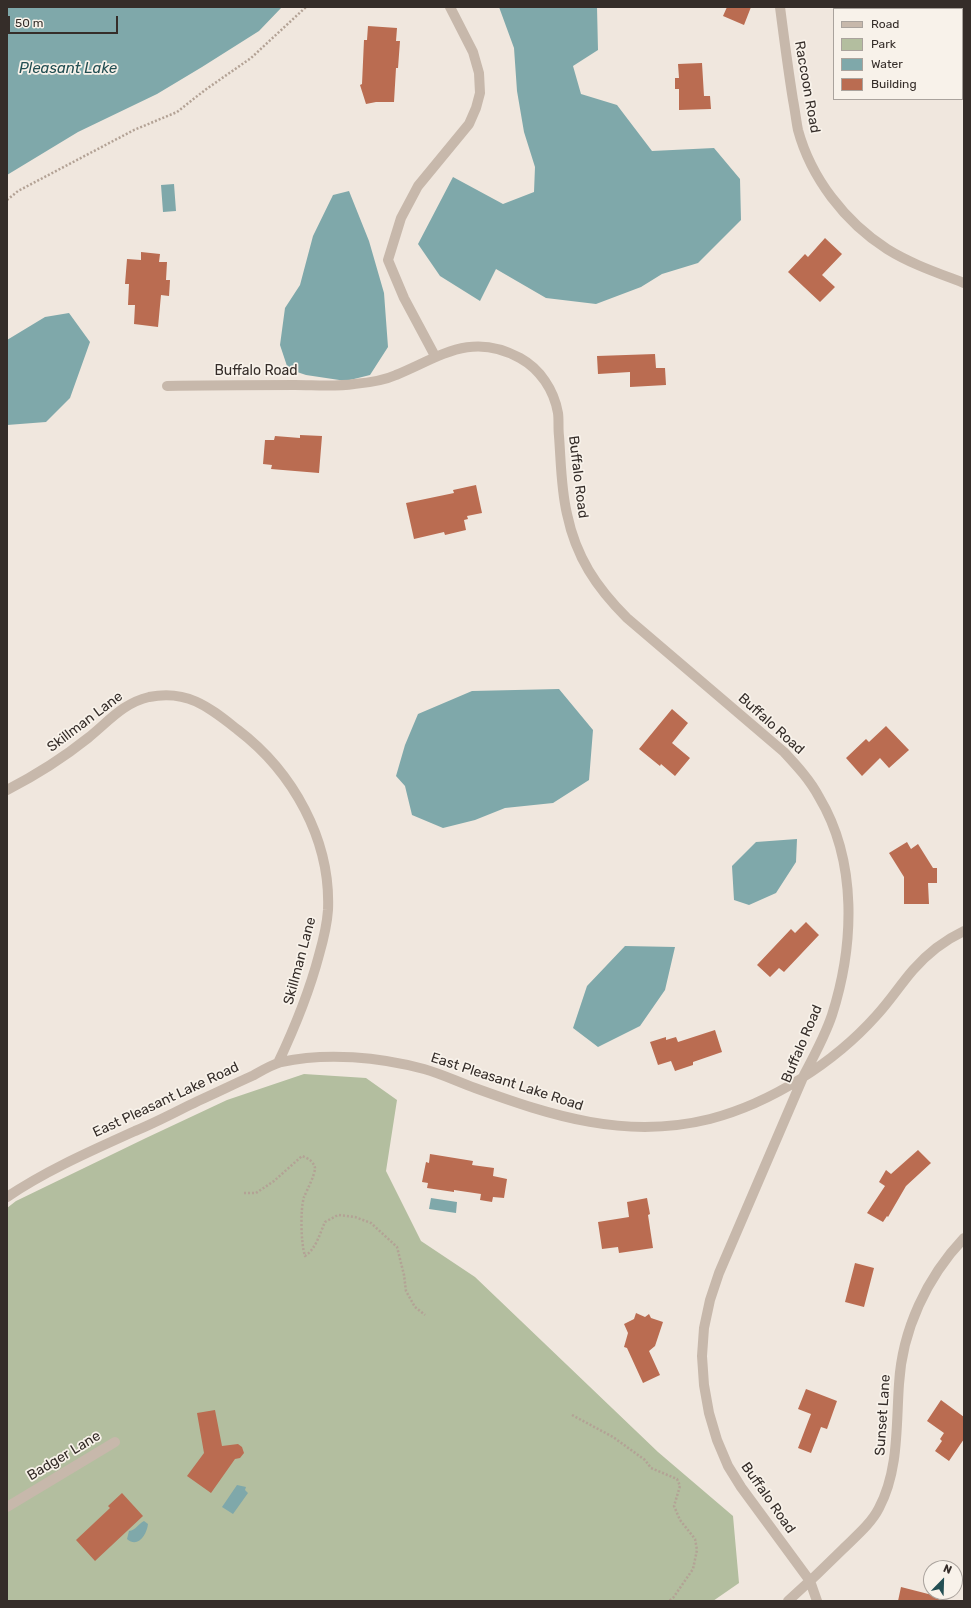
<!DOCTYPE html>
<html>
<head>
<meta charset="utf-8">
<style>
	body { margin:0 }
	#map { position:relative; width:971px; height:1608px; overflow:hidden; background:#f0e7de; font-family:Rubik,sans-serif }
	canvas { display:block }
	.frame { position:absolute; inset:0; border:8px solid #352d29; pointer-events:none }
	.legend { position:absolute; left:833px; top:8px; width:130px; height:92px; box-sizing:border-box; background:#f8f2ea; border:1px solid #aaa39d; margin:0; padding:5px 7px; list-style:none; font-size:12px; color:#352d29 }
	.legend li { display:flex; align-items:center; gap:8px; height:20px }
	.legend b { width:20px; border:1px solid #aaa39d }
	.north { position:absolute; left:923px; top:1560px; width:40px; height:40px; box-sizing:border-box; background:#f8f2ea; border:1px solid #aaa39d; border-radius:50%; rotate:23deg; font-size:11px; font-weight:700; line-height:16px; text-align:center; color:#352d29 }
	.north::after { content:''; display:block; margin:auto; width:14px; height:18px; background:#234f53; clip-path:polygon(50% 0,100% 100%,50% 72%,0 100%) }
	.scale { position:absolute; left:8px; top:16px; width:110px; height:18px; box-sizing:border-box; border:2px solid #352d29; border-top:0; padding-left:5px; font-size:12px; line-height:14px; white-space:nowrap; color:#352d29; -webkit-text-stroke:3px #f8f2ea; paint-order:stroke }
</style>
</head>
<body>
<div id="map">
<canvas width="971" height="1608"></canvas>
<div class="frame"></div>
<ul class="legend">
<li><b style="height:5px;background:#c7b8ab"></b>Road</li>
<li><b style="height:11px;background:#b3be9f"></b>Park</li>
<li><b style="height:11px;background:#7fa8aa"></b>Water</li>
<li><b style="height:11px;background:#ba6c51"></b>Building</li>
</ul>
<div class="north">N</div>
<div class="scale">50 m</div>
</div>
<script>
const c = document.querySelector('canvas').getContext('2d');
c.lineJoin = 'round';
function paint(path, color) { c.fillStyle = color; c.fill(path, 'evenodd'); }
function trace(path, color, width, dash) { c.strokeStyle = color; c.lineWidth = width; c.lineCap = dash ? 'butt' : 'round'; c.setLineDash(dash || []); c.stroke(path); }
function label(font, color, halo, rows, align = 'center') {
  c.font = font + ' Rubik,sans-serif'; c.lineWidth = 3.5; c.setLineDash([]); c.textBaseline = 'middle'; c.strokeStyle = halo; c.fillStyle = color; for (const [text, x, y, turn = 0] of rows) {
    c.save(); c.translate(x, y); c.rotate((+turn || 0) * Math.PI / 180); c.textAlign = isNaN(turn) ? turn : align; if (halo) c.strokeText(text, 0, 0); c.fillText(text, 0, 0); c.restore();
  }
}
paint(new Path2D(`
	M304,1074L366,1078L397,1100L386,1171L421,1241L475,1277L658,1452L733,1516L739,1583L713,1601H7V1208L16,1201L146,1138L227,1100Z`), '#b3be9f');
paint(new Path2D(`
	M7,7H282L259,31L202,67L157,94L78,132L7,175Z
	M499,7H597L598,50L573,66L581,94L617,105L652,151L714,148L740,179L741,220L698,263L662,274L641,287L596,304L546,298L496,269L480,301L440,276L418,244L453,177L503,204L534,192L535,167L524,132L517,91L514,48Z
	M174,184L176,211L163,212L161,185Z
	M349,191L369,241L384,293L388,347L370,375L346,381L306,375L288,369L280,345L285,308L300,285L313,236L333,195Z
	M69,313L90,342L70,398L46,422L7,425V340L45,317Z
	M559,689L593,730L589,780L553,803L505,808L475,820L443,828L412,815L405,786L396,776L405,745L418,714L472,691Z
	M797,839L796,862L776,893L749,905L734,900L732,866L756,842Z
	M625,946L675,947L665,990L640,1026L598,1047L573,1028L587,986Z
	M431,1198L457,1202L456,1213L429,1209Z
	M237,1485L246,1487L245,1490L248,1493L233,1514L222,1507Z
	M144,1521L148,1524C147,1534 138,1549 127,1539L129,1531C136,1530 138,1524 144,1521Z`), '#7fa8aa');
paint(new Path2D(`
	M727,7H751L744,25L723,16Z
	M368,26L397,28L396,41H400L398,68H396L394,102H376L366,104L360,85L362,84L364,40H367Z
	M702,63L704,96H710L711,109L679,110V89H675V78H679L678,64Z
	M825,238L842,254L822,275L835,287L820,302L788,272L805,254L808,257Z
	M141,252L160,254L159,262H167L166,280H170L169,296L161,295L158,327L134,324L135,305H128L129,284H125L127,259L141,260Z
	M655,354L656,368H665L666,385L630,387V372L598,374L597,356Z
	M300,435L322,436L319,473L271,469L272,465L263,464L265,440H274L275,436L300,438Z
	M476,485L482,513L467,516L468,519L464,520L466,530L445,535L444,532L414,539L406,503L454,493L453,490Z
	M672,709L688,723L672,743L690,758L675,776L661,764L660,766L639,749Z
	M886,726L909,750L889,768L880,758L862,776L846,758L866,739L869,742Z
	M907,842L911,849L918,844L933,868H937V883H928L929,904H904V877L889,853Z
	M806,922L819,935L784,972L779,968L770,977L757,965L791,929L795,933Z
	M715,1030L722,1052L693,1062V1065L675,1071L671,1061L658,1065L650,1042L666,1037V1040L676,1037L678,1042Z
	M918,1150L931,1163L906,1186L888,1217L887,1216L883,1222L867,1213L885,1186L879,1182L886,1170L891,1174Z
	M430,1154L473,1161L472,1165L494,1168L493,1176L507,1179L504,1198L493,1197L492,1202L480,1200L481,1194L454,1190V1192L427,1188L428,1183L422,1182L426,1162L429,1163Z
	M647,1198L650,1214L648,1215L653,1248L619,1253L618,1247L602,1249L598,1222L629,1217L627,1202Z
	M855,1263L874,1268L864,1307L845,1302Z
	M636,1313L645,1317L649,1314L651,1318L663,1322L655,1346L649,1351L660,1375L643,1383L627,1348L624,1347L628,1333L624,1324L634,1319Z
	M806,1389L837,1401L827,1429L821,1427L811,1453L798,1448L811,1414L798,1409Z
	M941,1400L964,1417V1439L949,1461L935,1451L942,1441L940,1439L944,1433L927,1421Z
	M215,1410L222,1446L238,1444L242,1447L244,1453L240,1458L235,1459L211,1493L187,1476L204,1453L197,1413Z
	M122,1493L143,1516L95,1561L76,1540L110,1508L108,1506Z
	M901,1587L940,1597L939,1601H898Z`), '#ba6c51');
trace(new Path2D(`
	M7,200L18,191L134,130L177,112L205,90L251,58L306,7
	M244,1193H256L274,1181L302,1156C308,1158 314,1162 315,1168C315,1175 307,1190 304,1197C300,1210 301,1244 305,1256C316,1249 320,1233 325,1222L338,1215L355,1217L371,1223L397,1247L404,1275L406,1291L415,1307L425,1315
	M572,1415L613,1437L645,1460L651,1468L677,1479L680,1486L674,1506L680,1520L695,1539L697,1550L693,1569L673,1598L669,1601`), '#b3a295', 2.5, [2, 2]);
trace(new Path2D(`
	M780,7C784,38 788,69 793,100C795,110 796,120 798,130C811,178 845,222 887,249C911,264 938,273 964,283
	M435,356L404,298L388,260L401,218L418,186L469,124L476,108L480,93L479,73L473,52L450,7
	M167,386C209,385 252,385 295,385C314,385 335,387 354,384C366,383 385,380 396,375C440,357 471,331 520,358C540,369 554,390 558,413C559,420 558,428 559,436C561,462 561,489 567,514C576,557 596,587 627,618L784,752C797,766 810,780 819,797C858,862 854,946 832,1015C825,1036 814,1056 804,1075L719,1273L710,1300L704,1328L702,1356L704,1385L709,1413L717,1440L728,1466L741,1487L810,1581L817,1601
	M7,790C36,775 63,758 88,738C108,722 123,703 149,697C188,689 210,708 238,730C293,772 331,840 328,910C327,925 323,941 319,955C309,993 295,1027 278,1063
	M7,1197C47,1170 91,1151 135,1131C157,1122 177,1111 198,1101C216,1093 234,1084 252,1076C261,1071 271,1065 281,1062C327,1052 379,1057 424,1069C442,1074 458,1082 475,1088C552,1116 626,1140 710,1119C771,1103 834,1063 876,1016C890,1001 900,985 913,970C927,954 945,940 964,931
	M7,1507L115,1442
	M788,1601C807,1584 825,1567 843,1549C855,1537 871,1524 879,1508C899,1470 896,1426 899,1384C902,1330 927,1277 964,1238`), '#c7b8ab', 10);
label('14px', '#352d29', '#f8f2ea', [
	["Raccoon Road",807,87,80],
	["Buffalo Road",256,371],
	["Buffalo Road",578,477,83],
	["Skillman Lane",85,722,-37],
	["Buffalo Road",771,724,42],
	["Skillman Lane",300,961,-75],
	["Buffalo Road",802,1044,-67],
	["East Pleasant Lake Road",507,1082,18],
	["East Pleasant Lake Road",166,1100,-25],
	["Sunset Lane",883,1415,-86],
	["Badger Lane",64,1456,-31],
	["Buffalo Road",768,1498,55]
]);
label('italic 15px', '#234f53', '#f8f2ea', [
	["Pleasant Lake",68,69]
]);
</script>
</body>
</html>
